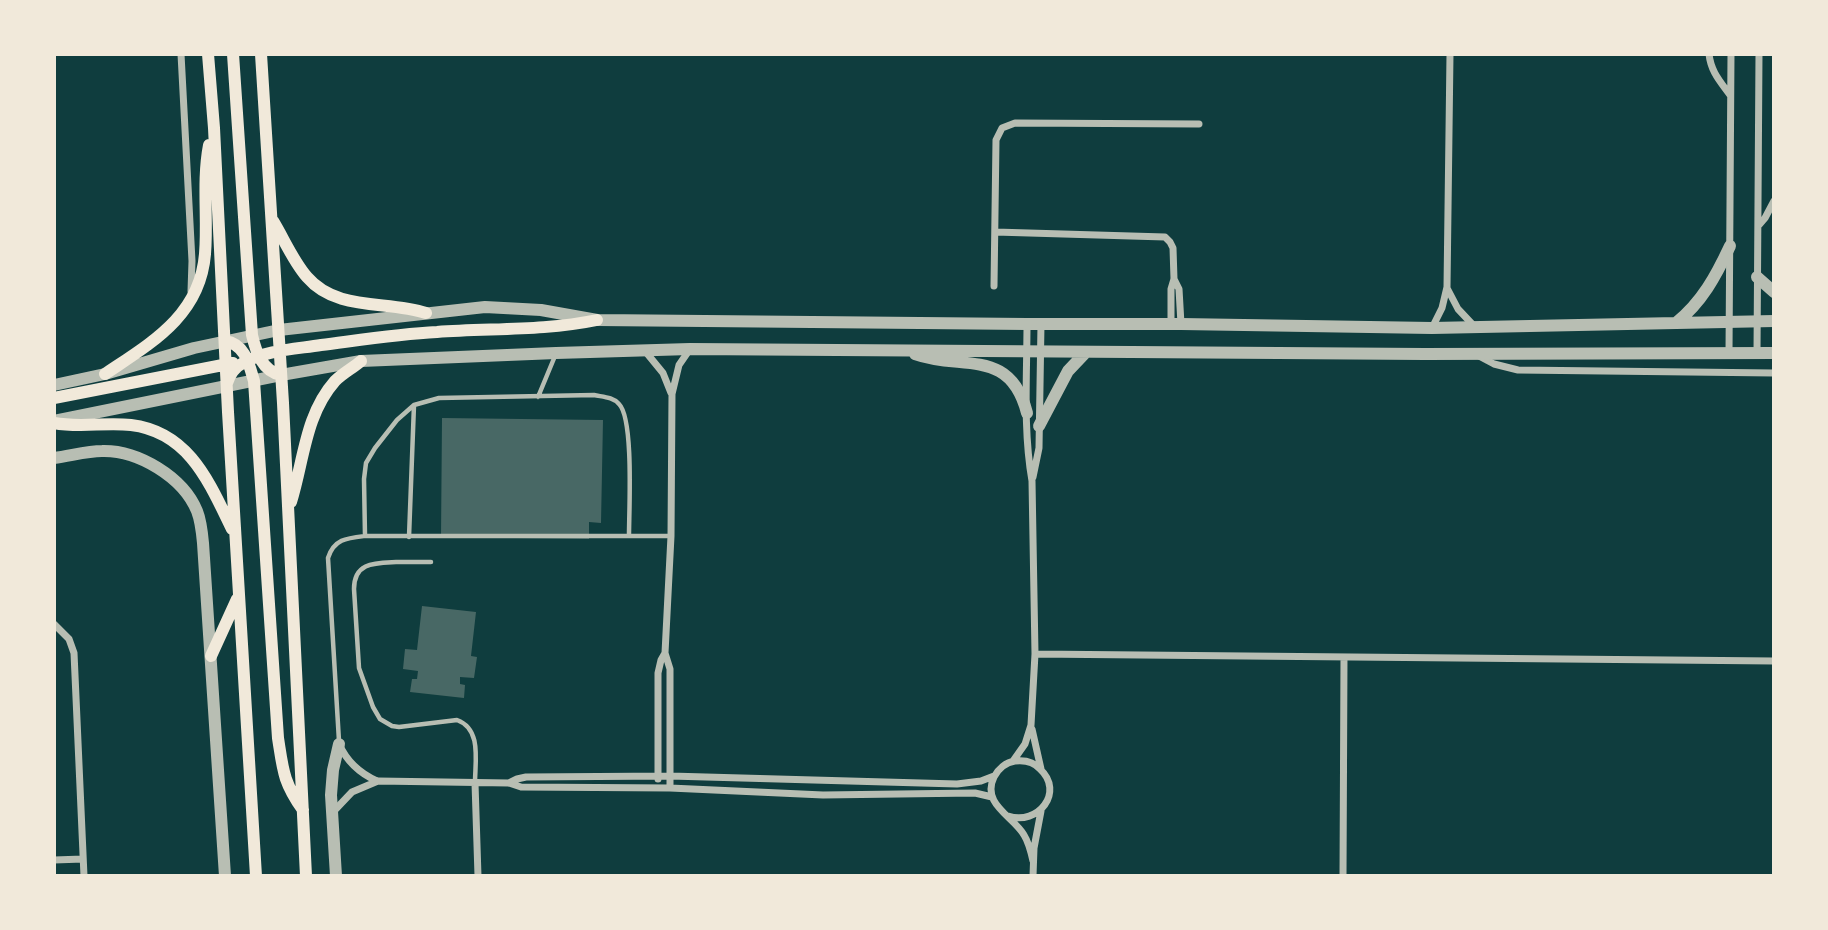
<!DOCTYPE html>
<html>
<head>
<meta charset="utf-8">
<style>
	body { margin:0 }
	#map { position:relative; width:1828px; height:930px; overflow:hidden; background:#0f3d3e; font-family:Roboto,sans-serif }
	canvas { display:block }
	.frame { position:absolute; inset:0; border:56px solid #f1e9da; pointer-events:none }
</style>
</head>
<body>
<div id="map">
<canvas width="1828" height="930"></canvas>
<div class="frame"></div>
</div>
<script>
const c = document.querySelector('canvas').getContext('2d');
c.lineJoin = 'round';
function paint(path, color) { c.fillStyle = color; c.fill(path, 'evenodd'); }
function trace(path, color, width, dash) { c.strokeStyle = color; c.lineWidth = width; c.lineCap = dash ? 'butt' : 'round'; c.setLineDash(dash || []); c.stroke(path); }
paint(new Path2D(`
	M442,418L603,420L601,523L589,522V539L441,537Z
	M422,606L476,612L471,656L477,657L474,678L460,677V684L465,685L464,698L410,692L412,679H417L418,671L403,669L405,649L417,650Z`), '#486865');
trace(new Path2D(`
	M538,397L555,356
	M365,536L364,479L366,463L375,448L397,420L414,405L439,398L594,395C603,397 613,397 619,404C634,419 629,510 629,535
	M409,537L414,405
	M431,562C419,562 407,562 396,562C375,563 354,562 354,589L359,668L373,707L380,719L392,726L399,727L457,720C482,729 475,761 475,783
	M339,741L328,558C334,539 347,538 365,536H671`), '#b8beb3', 4.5);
trace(new Path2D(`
	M181,54L192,261L191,291
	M1709,54C1711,72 1720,81 1730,95
	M1759,225L1765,218L1774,201
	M995,232L1165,237L1170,242L1173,248L1174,279L1171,289V324
	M1174,279L1179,289L1181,324
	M994,286L996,140L1002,128L1015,123L1199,124
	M1447,288L1458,309L1474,326
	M1432,328L1442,308L1447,287L1450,54
	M645,351L663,373L671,393
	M1729,352L1731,54
	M1757,352L1759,54
	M1477,355L1494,364L1518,370L1774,373
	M1033,477L1039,448L1041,324
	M54,624L69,639L74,653L84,876
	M665,653L670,669V788
	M1035,654L1774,661
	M1032,729L1041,769
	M339,744C347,762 359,773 377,781
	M1013,761L1025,744L1031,725L1035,654L1032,481C1023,430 1027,376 1027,324
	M658,779V673L661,660L665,653L671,536L672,394L679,365L690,349
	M475,783L478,876
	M509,783L517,779L526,777L670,776L957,784L981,781L994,776
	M333,812L352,792L378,781L509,783L521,787L670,788L823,795L975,793L992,797
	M1008,816C1038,826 1065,792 1040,769C1034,762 1024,760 1015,761C1006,762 998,769 994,777C981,804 1013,816 1024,835C1029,843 1031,852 1033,861
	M54,860L83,859
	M1033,876L1034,848L1041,811
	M1343,876L1344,657`), '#b8beb3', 7);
trace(new Path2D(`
	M1757,277L1774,292
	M1676,323C1702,302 1716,276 1730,246
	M915,354C962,371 1010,347 1027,413
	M54,385L105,374L194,348L279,330L485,307L541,310L597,320L1027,324H1181L1432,328L1774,321
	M54,421L281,375L361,361L556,353L690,349L1425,354L1774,353
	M1039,426L1068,371L1086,352
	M54,458C70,456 87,451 102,451C138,450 183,477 197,511C201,521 202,532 203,543L225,876
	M336,876L331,795L333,770L339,744`), '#b8beb3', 12);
trace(new Path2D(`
	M208,54L214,128L228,412L256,876
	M233,54L252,335C256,352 262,371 281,375
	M261,54L283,403L306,876
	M273,221C284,239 293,261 307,277C337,312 387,300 426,313
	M225,341C245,344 249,364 254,381L278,738C283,770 283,782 303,810
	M105,374C151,343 200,316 205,254C208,218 202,182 209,145
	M227,383C230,374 235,367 243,363C266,350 296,349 321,345C360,340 398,334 437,332C491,328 544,331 597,320
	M54,398L233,363
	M54,423C80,428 105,422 131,425C189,432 209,482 232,529
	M291,502C304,460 305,415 335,381C343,373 353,368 361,361
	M211,656L237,599`), '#f1e9da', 12);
</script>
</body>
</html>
